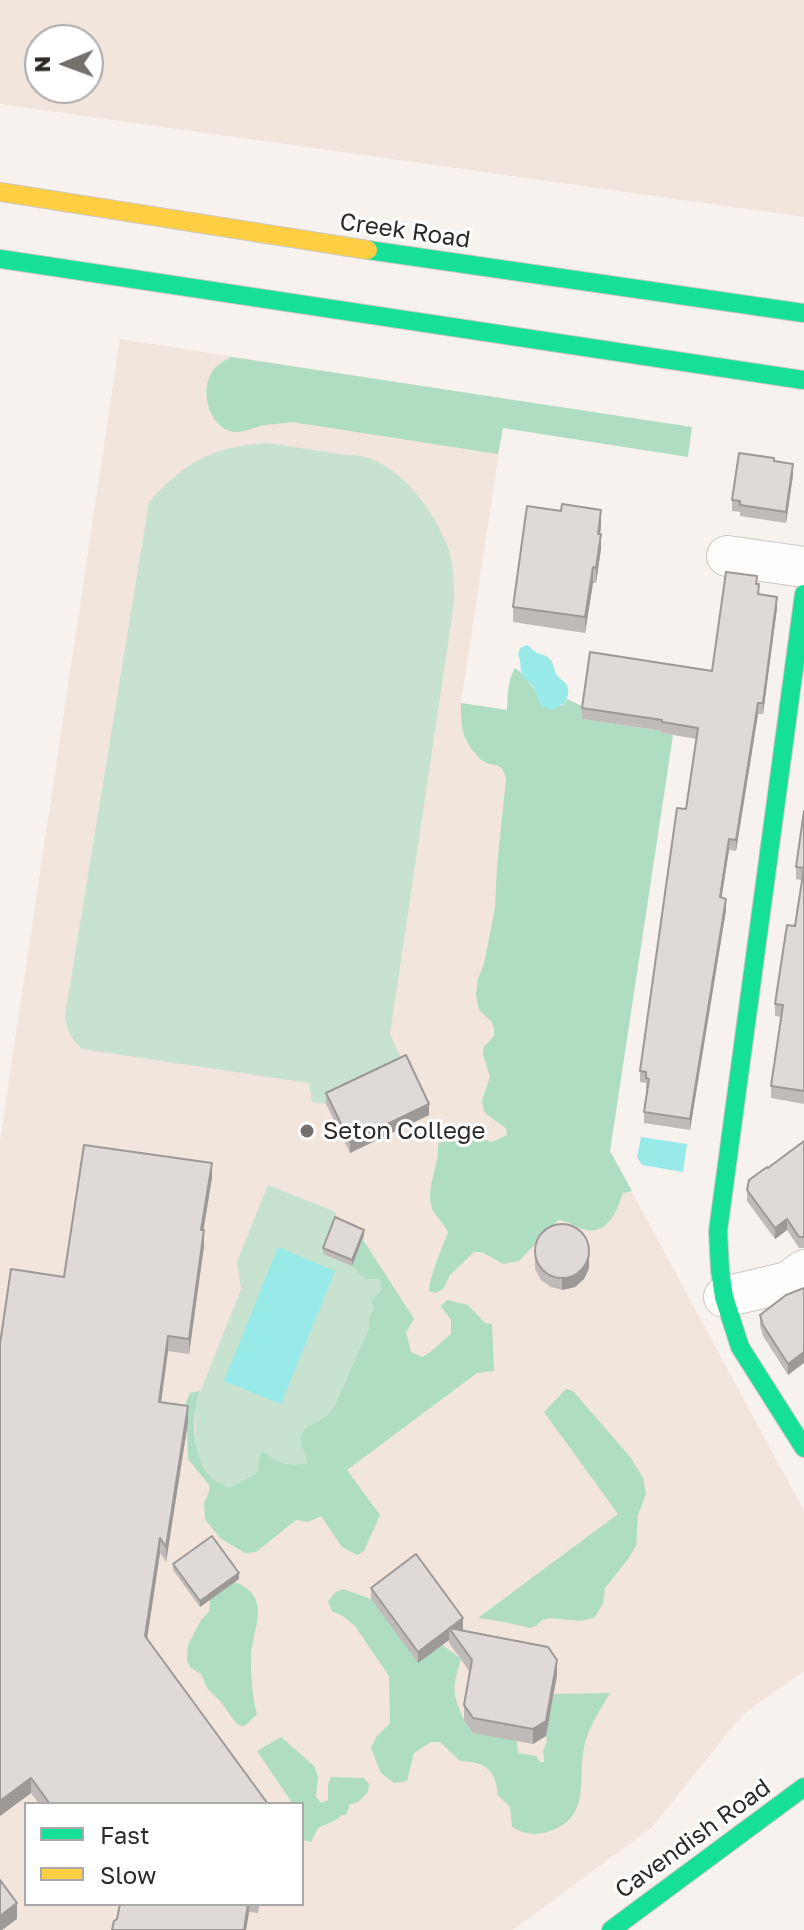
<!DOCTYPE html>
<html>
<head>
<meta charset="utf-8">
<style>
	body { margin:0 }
	#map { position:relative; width:804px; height:1930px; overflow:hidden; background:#f8f2ee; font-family:"Golos Text",sans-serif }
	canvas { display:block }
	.legend { position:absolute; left:24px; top:1802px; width:280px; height:104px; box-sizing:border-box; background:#fff; border:2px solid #abaaa9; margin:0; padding:10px 14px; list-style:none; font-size:24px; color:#2e2a27 }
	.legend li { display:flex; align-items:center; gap:16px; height:40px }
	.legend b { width:40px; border:2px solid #abaaa9 }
	.north { position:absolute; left:24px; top:24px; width:80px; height:80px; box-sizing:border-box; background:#fff; border:2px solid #abaaa9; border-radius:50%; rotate:269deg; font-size:22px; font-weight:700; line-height:32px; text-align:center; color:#2e2a27 }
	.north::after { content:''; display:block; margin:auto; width:28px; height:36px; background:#75706d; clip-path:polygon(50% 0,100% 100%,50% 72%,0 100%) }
</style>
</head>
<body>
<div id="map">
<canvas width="804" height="1930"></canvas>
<ul class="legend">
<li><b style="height:10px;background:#16e098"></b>Fast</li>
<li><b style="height:10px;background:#ffcf43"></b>Slow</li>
</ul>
<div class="north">N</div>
</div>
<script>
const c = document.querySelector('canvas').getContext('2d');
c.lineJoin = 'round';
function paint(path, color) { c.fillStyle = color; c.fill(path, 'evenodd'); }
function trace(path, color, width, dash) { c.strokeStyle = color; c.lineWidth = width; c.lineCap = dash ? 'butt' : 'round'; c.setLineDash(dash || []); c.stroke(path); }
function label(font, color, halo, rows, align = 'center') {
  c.font = font + ' "Golos Text",sans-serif'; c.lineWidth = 6; c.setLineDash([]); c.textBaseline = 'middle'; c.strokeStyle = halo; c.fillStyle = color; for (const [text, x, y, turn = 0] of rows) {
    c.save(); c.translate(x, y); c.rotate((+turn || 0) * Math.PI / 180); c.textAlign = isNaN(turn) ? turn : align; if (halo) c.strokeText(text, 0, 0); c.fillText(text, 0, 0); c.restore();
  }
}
paint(new Path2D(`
	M0,0H804V217L0,104ZM40,40H88V88H40Z
	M120,339L507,399L461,703L673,735L610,1151L804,1511V1671L742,1715L652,1827L513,1930H0V1140ZM26,1804H302V1904H26Z`), '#f2e5dc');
paint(new Path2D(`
	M266,443C290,446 314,450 339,454C348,455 360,455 369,458C405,471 436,514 448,548C454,566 454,585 454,603L390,1034L405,1066L326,1104L312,1102L309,1083L82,1049C71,1039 67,1031 65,1016L149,502C185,462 211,447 266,443Z
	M268,1185L336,1212L337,1224L364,1235L363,1240L414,1319L309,1500L229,1489L212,1479L196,1453L195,1405L241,1289L237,1262Z`), '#c8e2d0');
paint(new Path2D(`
	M231,357L692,427L688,457L503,428L498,454L292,422C281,424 271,424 260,426C253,428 244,432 236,432C212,431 201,397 209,378C213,367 222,362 231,357Z
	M515,668C524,673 529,685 538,692C545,697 554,701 562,706L567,699L584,707L582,719L662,731V733L673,735L610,1151L632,1191L623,1193C617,1211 607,1237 583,1229C574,1226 568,1221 558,1220L519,1261L503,1264L482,1252H474L450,1275L443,1289L436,1293L429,1291C431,1271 441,1252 448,1232C444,1222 433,1216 431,1205C428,1190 434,1175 437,1160C439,1151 437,1144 441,1135L454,1130L492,1142L507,1135L506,1128L486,1114L483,1108L482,1100L490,1077L483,1054L484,1047L494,1036V1028L491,1021L479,1010L476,995L478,979L484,964L495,908L497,867L506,779C502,760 494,768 483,761C479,759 477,755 474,752C461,737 461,722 461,703L507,710C508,696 507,681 515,668Z
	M363,1240L414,1319L406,1332L411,1352L422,1357L429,1353L451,1334V1320L441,1306L447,1300L468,1305L485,1323L492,1324L494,1371L477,1373L347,1470L380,1515L364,1551L357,1555L342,1547L321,1516L308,1522L296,1520L256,1552L245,1553L220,1538L205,1519L204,1503L209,1492V1485L188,1459L186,1402L190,1393L200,1391C190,1417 192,1458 212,1478C216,1483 224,1485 229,1488L256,1474C260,1467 258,1460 262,1452C269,1454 272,1459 279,1462C288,1466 298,1465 307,1464C307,1455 301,1446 301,1438C303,1425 318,1423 326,1417C328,1415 334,1408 335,1406L369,1329V1318L374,1308L371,1301L382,1290L380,1279H365L352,1266Z
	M566,1389L573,1391L631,1458L643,1478L646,1494L638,1515L636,1546L628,1559L605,1588L603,1604L594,1618L580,1621L550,1618L542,1620L537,1625L531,1628L499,1621L478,1618L618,1514L544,1412Z
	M234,1582C274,1596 252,1628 251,1658C251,1677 252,1696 257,1714L245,1726L238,1725L233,1719L221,1702L207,1688L201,1674L191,1668L187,1661L188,1645L201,1620L209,1612L210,1600Z
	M343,1589L371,1599L418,1662L442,1645L461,1659C452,1689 452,1692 464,1720L517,1741L518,1753L536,1756L540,1762H544L543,1751L547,1741L546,1735L554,1694L610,1693C601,1709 589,1726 585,1743C576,1777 594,1818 547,1832C534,1836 523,1834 512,1827L510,1807L498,1795C495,1769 486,1762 460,1761L440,1742H431L414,1753L407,1781L394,1783L381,1773L371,1748L376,1737L390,1723L389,1676L355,1626L343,1616L332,1611L328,1601L336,1592Z
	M281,1737L314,1766L318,1777L316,1797L321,1803L328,1800V1785L331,1777L364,1778L369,1784L368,1792L358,1802L350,1804L346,1815H342L336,1820L318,1828L311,1842L302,1840V1804H293L257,1751Z`), '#aeddc2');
paint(new Path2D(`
	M527,645C531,647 533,651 537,653C544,656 547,654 552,662C554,666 554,670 556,674C560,680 566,681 568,688C571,704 551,717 540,703C536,698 537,691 533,686C529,681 523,679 521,672C520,664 521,661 518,654L520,648Z
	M641,1137L687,1144L683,1172L642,1165L637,1157Z
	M278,1247L335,1271L281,1404L224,1381Z`), '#98eae9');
const street = new Path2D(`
	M727,556L804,567
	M724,1297L788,1282L804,1270`);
const fast = new Path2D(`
	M368,250L804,313
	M0,259L804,380
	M804,594L718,1231L720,1270L724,1297L740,1347L804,1448
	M611,1930L804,1787`);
const slow = new Path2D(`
	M0,192L368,250`);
trace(street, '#cbc7c4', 42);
trace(fast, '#cbc7c4', 20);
trace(slow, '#cbc7c4', 20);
trace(street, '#fefdfc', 40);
trace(fast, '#16e098', 18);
trace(slow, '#ffcf43', 18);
paint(new Path2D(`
	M774,461L793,475L786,523L740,516V512L732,511V500Z
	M601,526L600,534L601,549L596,583H593L585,633L513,622V607Z
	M757,584L759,594L777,608L763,714H758L736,851L729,850L721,898L726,910L690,1130L644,1123V1112L647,1090L646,1089V1083L640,1082V1071L686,809L697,739L662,733V731L582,719V708L712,671Z
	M804,811V1104L771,1098V1086L781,1017L775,1016V1004L795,926L802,880L796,879V867Z
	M326,1093L429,1115L350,1153L326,1104Z
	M804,1141V1248H799L787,1230L775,1239L747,1201V1190L768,1168Z
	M212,1178L203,1230L204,1246L189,1354L168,1351L161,1402L188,1422L166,1562L160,1553L147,1639L268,1804H39L31,1793L0,1816Z
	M364,1235L352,1266L323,1254V1248Z
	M535,1246L589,1268L584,1279L575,1287L562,1290L551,1287L541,1280L535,1269Z
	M801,1290L788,1375L763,1336L760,1326V1315Z
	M173,1564L239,1579L200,1607L173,1570Z
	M371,1588L463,1629L461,1631L557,1675L546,1736L533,1744L473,1733L464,1720V1705L470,1672L449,1643V1640L418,1663L371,1599Z
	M120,1904H260L258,1913L249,1912L246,1930H112L117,1919Z`), '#c0bbb9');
paint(new Path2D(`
	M793,464V475L786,523V512Z
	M601,510V526L598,549V534Z
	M601,534V549L596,583V568Z
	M593,567V583L585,633V617Z
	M777,597V608L763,714V703Z
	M758,703V714L736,851V840Z
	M729,839V850L720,908V897Z
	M726,899V910L690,1130V1119Z
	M429,1104V1115L350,1153V1142Z
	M212,1163V1178L201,1245V1230Z
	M787,1219V1230L775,1239V1228Z
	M204,1230V1246L189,1354V1339Z
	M364,1230V1235L352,1266V1260Z
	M589,1257V1268L584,1279L575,1287L562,1290V1279Z
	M168,1336V1351L159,1417V1402Z
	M804,1352V1363L788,1375V1364Z
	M188,1406V1422L166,1562V1547Z
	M160,1538V1553L145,1652V1636Z
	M239,1573V1579L200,1607V1601Z
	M463,1618V1629L454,1636L449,1629Z
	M449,1629V1640L418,1663V1652Z
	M557,1660V1675L546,1736L533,1744V1729Z
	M31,1778V1793L0,1816V1801Z
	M17,1903V1919L2,1930H0V1916Z
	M248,1904H249V1912L246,1930H244Z`), '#9c9996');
const building = new Path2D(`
	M739,453L774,458V461L793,464L786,512L740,505V501L732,500Z
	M562,504L601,510L598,534H601L596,568L593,567L585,617L513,607L527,506L561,511Z
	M726,572L757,576L756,584H759L758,594L777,597L763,703H758L736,840L729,839L720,897L726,899L690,1119L644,1112L649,1079L646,1078V1072L640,1071L677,808L686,809L698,728L662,722V720L582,708L590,652L712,671Z
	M804,811V1091L771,1086L783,1005L775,1004L787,925L795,926L804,868L796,867Z
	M406,1055L429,1104L350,1142L326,1093Z
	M804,1141V1237H799L787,1219L775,1228L747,1190L749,1180L767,1167L768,1168Z
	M84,1145L212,1163L201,1230H204L189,1339L168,1336L159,1402L188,1406L166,1547L160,1538L145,1636L268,1804H50L31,1778L0,1801V1344L11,1269L64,1277Z
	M335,1217L364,1230L352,1260L323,1248Z
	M535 1251a27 27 0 1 1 54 0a27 27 0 1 1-54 0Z
	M804,1288V1352L788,1364L763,1325L760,1315L786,1295Z
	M212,1536L239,1573L200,1601L173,1564Z
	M416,1554L463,1618L418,1652L371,1588Z
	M449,1628L548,1647L557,1660L546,1721L533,1729L473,1718L464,1705L472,1660Z
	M0,1880L17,1903L0,1916Z
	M120,1904H248L244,1930H112L114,1921L117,1919Z`);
paint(building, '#dfdad7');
trace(building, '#9c9996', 2);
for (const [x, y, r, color] of [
	[307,1131,8,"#75706d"]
]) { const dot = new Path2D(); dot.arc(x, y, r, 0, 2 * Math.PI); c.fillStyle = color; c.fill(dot); trace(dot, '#fff', 3); }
label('24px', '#2e2a27', '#fff', [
	["Creek Road",405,231,8],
	["Cavendish Road",693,1839,-36]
]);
label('24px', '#2e2a27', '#fff', [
	["Seton College",323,1131]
], 'left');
</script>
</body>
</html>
